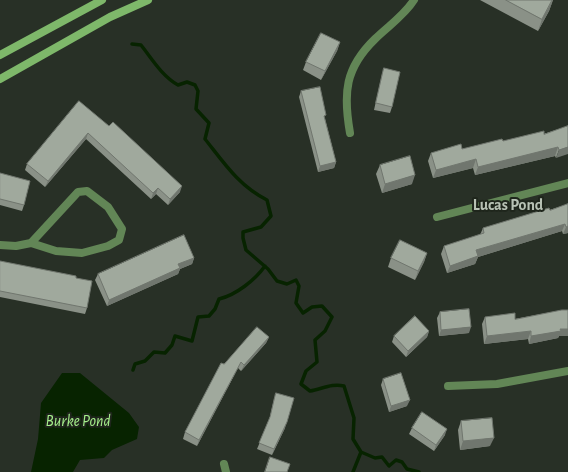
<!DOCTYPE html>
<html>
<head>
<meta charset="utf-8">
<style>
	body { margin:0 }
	canvas { display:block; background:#283026 }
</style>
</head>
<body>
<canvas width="568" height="472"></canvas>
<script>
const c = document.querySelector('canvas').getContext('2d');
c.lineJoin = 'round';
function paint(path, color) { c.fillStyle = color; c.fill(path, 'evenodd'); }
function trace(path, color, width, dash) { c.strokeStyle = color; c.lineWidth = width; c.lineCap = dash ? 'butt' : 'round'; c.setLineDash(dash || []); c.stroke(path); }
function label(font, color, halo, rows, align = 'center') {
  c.font = font + ' "Alegreya Sans",sans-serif'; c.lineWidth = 4; c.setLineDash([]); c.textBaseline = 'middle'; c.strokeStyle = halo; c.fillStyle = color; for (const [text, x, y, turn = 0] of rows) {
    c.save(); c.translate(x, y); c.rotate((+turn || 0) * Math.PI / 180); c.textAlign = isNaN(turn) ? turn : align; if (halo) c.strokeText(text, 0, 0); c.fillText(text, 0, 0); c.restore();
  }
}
paint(new Path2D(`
	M62,373H80L129,413L139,427L137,439L112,450L104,458L80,460L73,472H31L38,439L41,403Z`), '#072300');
trace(new Path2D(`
	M132,44L141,45C152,59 162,76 178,85L187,82L195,85L198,91L196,109L209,123L205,139C224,163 239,186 267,200L271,216L261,227L243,232V238L246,250L268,269L277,281L287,284L296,280L299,286L296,303L303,313L312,307L322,306L332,317L325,331L315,340L317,362L306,371L301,384L310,391C322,389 332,383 344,386L354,418L353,439L361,452L375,458L382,457L389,466L396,460L402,462L407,469L419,472
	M133,370L135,364L145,361L154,352L165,353L172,345L175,336L192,341L198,317L209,316L215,309L219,299C236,295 255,280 265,266
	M353,472L361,452`), '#072300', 3.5);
trace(new Path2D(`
	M350,133C343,93 345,68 375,39C388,26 404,16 414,0
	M437,217L568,183
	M0,245L16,246L31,243L56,251L82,253L108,246L119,240L122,229L108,207L87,191L78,192L31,243
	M448,386L497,384L568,371
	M224,464L226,472`), '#628656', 8);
trace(new Path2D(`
	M0,55L102,0
	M0,79L110,17L148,0`), '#7eb86a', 8);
paint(new Path2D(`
	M480,0H553L549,11L538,31Z
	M340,42L337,51L321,80L303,70L306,62Z
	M384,68L392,107L390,113L374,110L382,74Z
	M301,91L325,119L336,162L334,168L318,172L299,97Z
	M79,101L180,192L168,205L156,194L151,199L86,139L45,187L25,170L27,164Z
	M568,126L556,158L555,156L475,175L473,168L433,178L428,161L431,153L462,149L544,134Z
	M380,165L412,184L382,193L376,174Z
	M0,173L24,205L22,211L0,205Z
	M568,204V233L563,234L562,231L478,257L475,264L447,273L441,254L444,246L480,235L483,228L550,210Z
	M427,253L424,262L415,280L388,267L391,258Z
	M194,258L192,264L180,269L178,274L107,306L95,280L98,274Z
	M0,261L76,278L87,308L85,314L0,297Z
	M440,312L469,333L439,336L437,318Z
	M485,317L515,319L559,336L558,338L529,344L528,339L484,344L482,324Z
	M429,331L427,337L406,357L392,342L394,336Z
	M269,337L266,343L241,371L238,368L197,446L183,439L185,432L224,364Z
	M383,379L407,406L389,412L381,385Z
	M276,393L285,428L272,455L257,449L269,421L274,399Z
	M461,421L490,446L460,450L458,430Z
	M412,428L445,435L434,451L409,434Z`), '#8a9187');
paint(new Path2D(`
	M553,0L549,11L538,31L542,19Z
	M340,42L337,51L321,80L325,71Z
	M88,133L86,139L45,187L48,181Z
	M558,147L555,156L475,175L478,167Z
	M568,147V154L556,158L559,150Z
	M476,159L473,168L433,178L436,170Z
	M336,162L334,168L318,172L320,166Z
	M415,175L412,184L382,193L385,184Z
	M182,186L180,192L168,205L170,199Z
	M158,188L156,194L151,199L153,193Z
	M565,224L562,231L478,257L475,264L447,273L450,266L476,250Z
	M568,226V233L563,234L566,227Z
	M427,253L424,262L415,280L418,271Z
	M194,258L192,264L180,269L178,274L107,306L109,300L178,264Z
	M471,327L469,333L439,336L441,330Z
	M560,329H568V336H559L558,338L529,344L531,336Z
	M429,331L427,337L406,357L408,351Z
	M531,331L528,339L484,344L487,336Z
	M269,337L266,343L241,371L244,365Z
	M241,362L238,368L197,446L199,440Z
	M410,400L407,406L389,412L391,406Z
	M287,422L285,428L272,455L274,449Z
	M447,429L445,435L434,451L436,445Z
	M494,438L490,446L460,450L463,441Z`), '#70766e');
const building = new Path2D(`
	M506,0H552L542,19Z
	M321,33L340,42L325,71L306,62Z
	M384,68L400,72L392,107L376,103Z
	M320,87L326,115L324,116L336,162L320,166L301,91Z
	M79,101L109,126L113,122L182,186L170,199L158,188L153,193L88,133L48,181L27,164Z
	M568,126V147L559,150L558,147L478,167L476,159L436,170L431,153L461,144L462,149L502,139L503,141L544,131V134Z
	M410,156L415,175L385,184L380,165Z
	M0,173L30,181L24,205L0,199Z
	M568,204V226L566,227L565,224L476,250L478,256L450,266L444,246L484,233L483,228L549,208L550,210Z
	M184,235L194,258L178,264L180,268L109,300L98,274Z
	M400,240L427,253L418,271L391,258Z
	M0,261L76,276V278L92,281L87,308L0,291Z
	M469,309L471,327L441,330L440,312Z
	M562,310H568V329H560L561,331L531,336V331L487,336L485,317L515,313V319Z
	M415,316L429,331L408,351L394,336Z
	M257,327L269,337L244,365L241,362L199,440L185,432L221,363L224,364Z
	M401,373L410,400L391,406L383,379Z
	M276,393L294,398L287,422L274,449L259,443L270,417Z
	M422,412L447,429L436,445L412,428Z
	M492,418L494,438L463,441L461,421Z
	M270,457L290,464L287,472H265Z`);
paint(building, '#a0a99d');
trace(building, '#70766e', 1);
label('bold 16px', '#b8c2b5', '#1f261c', [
	["Lucas Pond",508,205]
]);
label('italic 16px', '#a5ef8b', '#1f261c', [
	["Burke Pond",78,421]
]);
</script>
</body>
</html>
